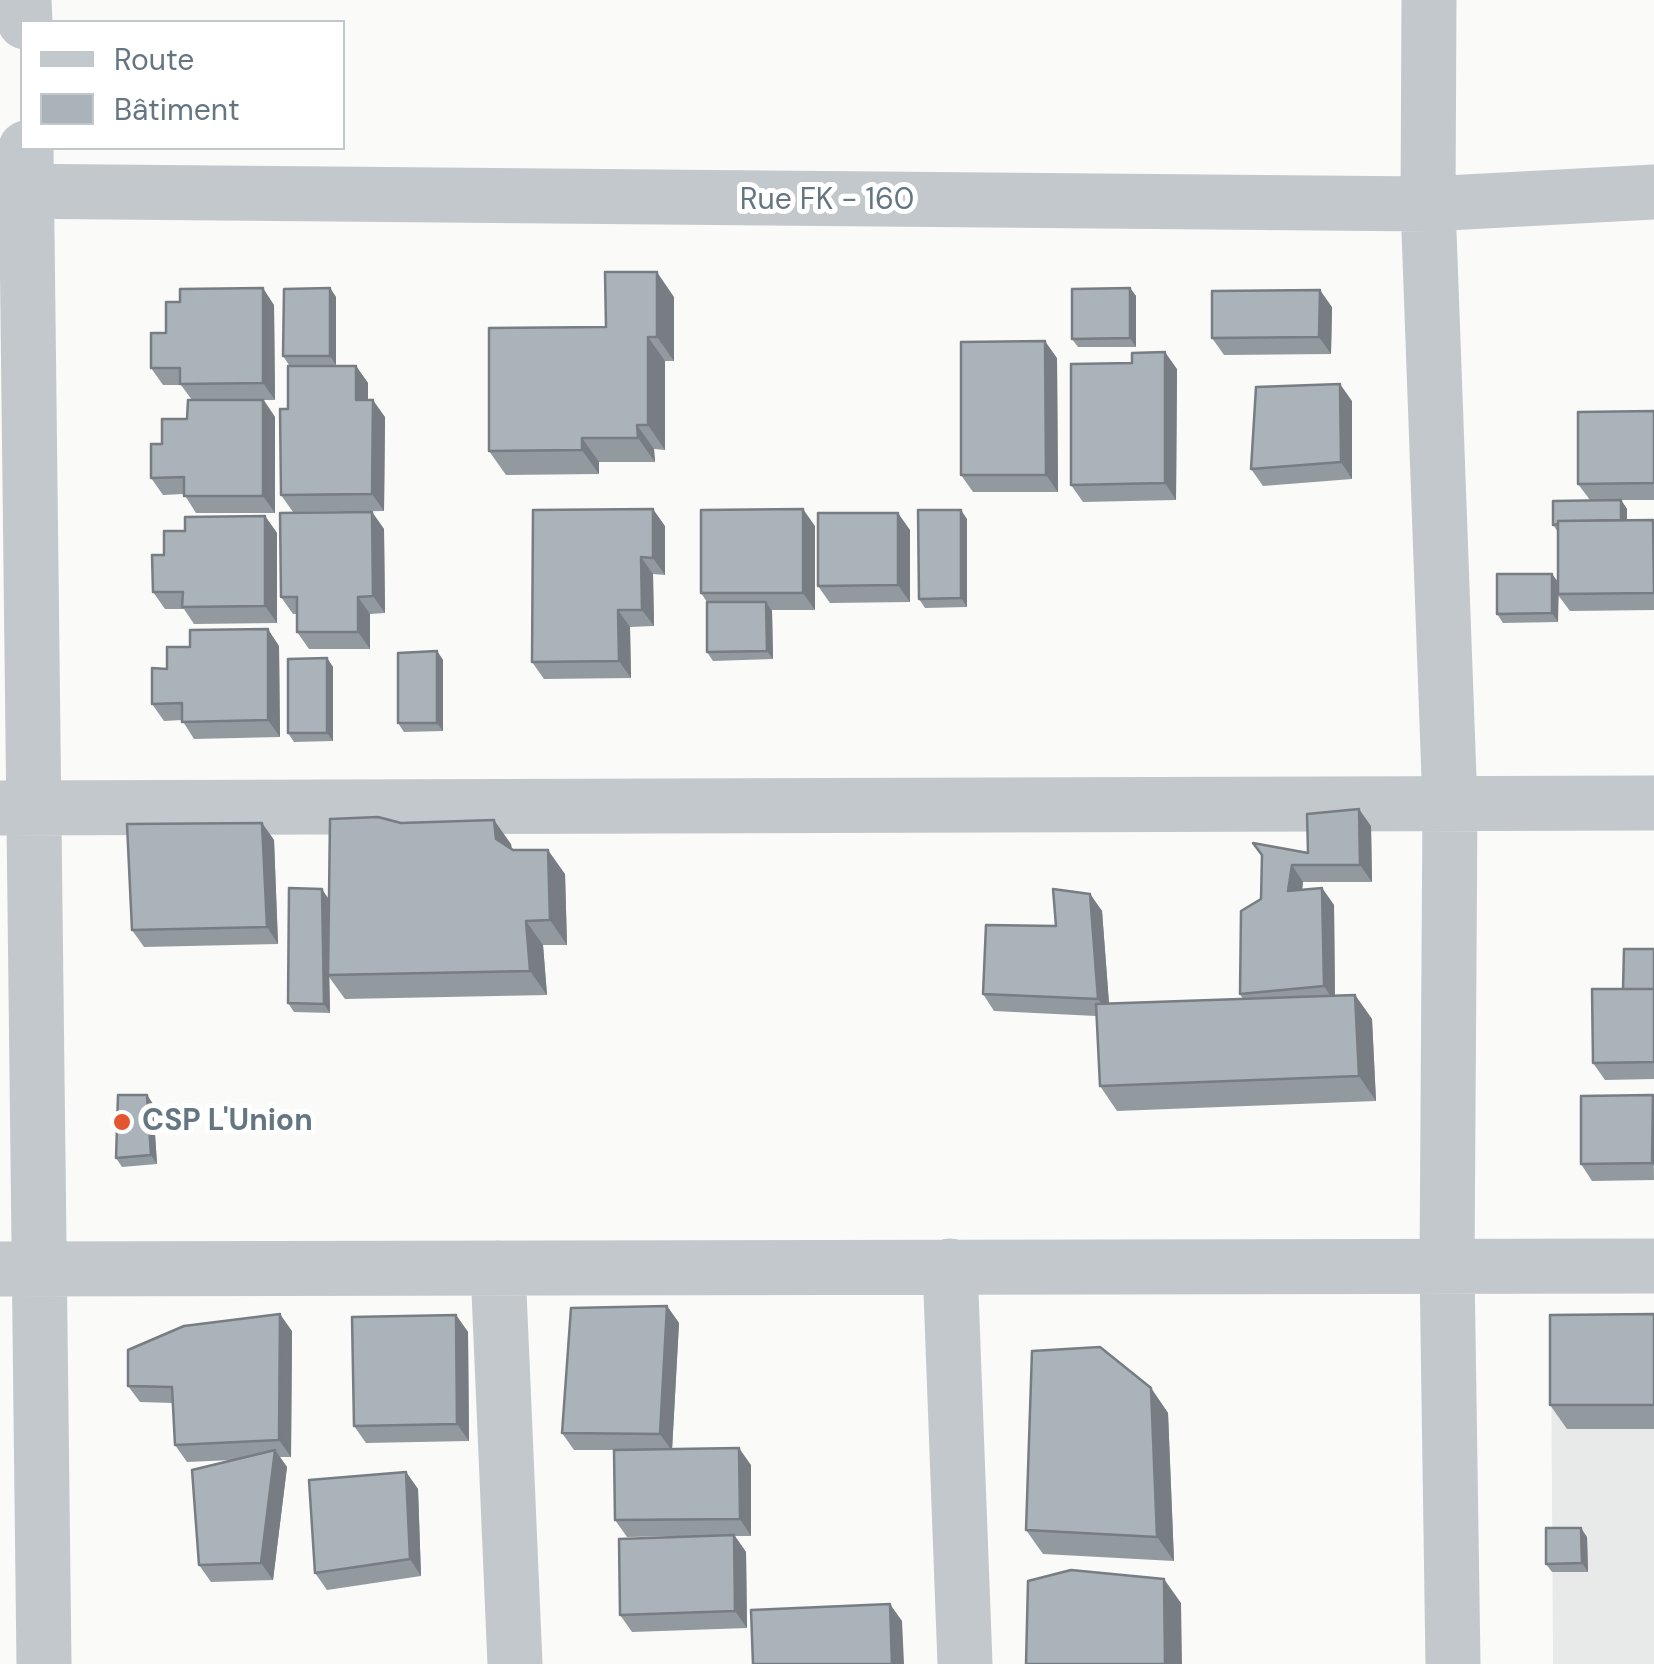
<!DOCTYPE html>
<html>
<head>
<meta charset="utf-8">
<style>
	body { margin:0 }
	#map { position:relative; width:1654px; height:1664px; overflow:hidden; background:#fafaf8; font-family:"DM Sans",sans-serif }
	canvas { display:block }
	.legend { position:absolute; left:20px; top:20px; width:325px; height:130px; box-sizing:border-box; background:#fff; border:2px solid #c1c8cd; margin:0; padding:12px 18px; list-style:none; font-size:30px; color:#657683 }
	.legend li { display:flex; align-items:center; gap:20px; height:50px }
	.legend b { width:50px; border:2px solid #c1c8cd }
</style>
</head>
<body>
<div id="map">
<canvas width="1654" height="1664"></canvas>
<ul class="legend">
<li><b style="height:12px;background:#c3c8cc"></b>Route</li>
<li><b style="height:28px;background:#aab3b9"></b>Bâtiment</li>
</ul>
</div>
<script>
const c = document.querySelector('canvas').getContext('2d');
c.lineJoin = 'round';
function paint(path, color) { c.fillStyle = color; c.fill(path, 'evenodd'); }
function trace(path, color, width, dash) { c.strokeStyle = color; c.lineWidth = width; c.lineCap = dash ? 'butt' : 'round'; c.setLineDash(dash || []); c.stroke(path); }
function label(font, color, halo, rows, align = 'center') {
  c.font = font + ' "DM Sans",sans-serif'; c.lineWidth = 10; c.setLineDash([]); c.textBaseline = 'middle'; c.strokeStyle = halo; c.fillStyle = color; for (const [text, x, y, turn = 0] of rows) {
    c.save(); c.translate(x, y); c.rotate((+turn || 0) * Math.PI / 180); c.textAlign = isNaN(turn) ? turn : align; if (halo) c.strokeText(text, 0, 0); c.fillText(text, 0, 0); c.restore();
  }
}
paint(new Path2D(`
	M1654,1326V1664H1553L1551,1328Z`), '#e8e9e9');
trace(new Path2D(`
	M24,0L25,22
	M1429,0L1428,204L1450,805L1447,1266L1453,1664
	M26,148L44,1664
	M0,191L1428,204L1654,192
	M0,808L1654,803
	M950,1266L965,1664
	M498,1268L515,1664
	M0,1269L1654,1266`), '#c3c8cc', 55);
paint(new Path2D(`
	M330,288L336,297V365H289L283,356Z
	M1130,288L1136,296V347H1078L1072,339Z
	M674,297V361H665V450L654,449L655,462H599V474L506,475L489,451L606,327Z
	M274,305L275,400H264L275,417V513H196L184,494L163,495L151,478L162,444L187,419L192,400L181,385H163L151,368L166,333Z
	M1332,307L1331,354L1224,355L1212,338Z
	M1057,358L1058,492H973L961,475Z
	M1132,363L1177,369L1176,500L1083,502L1071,485Z
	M356,366L368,383V400L385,417L384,511L293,512L281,495L288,409Z
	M1352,401V479L1263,486L1251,469Z
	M1654,411V500H1621L1627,509V520L1654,521V610L1570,611L1558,595V622L1503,623L1497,614L1558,581V532L1553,525L1590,500L1578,484Z
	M372,512L384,529L385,613L370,614V649H309L297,632V614H293L281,597Z
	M265,516L277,533V623L194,624L184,609H165L153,592L164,555L185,531Z
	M967,519V607L925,608L919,599Z
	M665,526V575L653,574L654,626L630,627L631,678L544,679L532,662Z
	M815,526V610H772L773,659L713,661L707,652V602L701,593Z
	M910,530V602L830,603L818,586Z
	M279,646L280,737L194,739L182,720L164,721L152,704L167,669L190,647Z
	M437,651L443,660V731L404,732L398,723Z
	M327,658L333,667V741L294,742L288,733Z
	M262,823L274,840L278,944L144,947L132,930Z
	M401,823L511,844L512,849L565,874L567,945H543L547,995L345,999L329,977L330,1013L294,1012L288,1003L328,898V936Z
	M1371,826L1372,882H1303L1302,890L1322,888L1334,905L1335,996L1355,995L1372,1019L1376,1101L1117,1111L1100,1086L1096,1016L994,1011L983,994L1090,894L1102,911L1109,1004L1243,999L1240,994L1261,899L1262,856L1308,853Z
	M1654,949V1079L1605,1080L1593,1063L1623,989Z
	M147,1095L153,1104L157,1164L122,1167L116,1158Z
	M1653,1095L1654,1180L1592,1181L1581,1164Z
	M667,1306L679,1323L672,1449L751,1465V1536H735L746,1552L747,1628L632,1632L620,1615L690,1536L627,1537L615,1520L614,1450H574L562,1433Z
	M1654,1314V1429H1567L1550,1405Z
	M456,1315L468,1332L469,1441L366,1443L354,1426Z
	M292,1331L291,1457H280L287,1467L273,1580L211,1582L199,1565L233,1460L187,1462L175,1445L173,1403L140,1402L128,1386Z
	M1151,1388L1168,1413L1174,1561L1043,1554L1026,1530Z
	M406,1472L418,1489L421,1576L327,1590L315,1573Z
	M1587,1537L1588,1572H1552L1546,1564Z`), '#929a9f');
paint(new Path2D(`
	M657,272L674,297V361L657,337Z
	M263,288L274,305L275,400L263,383Z
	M330,288L336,297V365L330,356Z
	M1130,288L1136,296V347L1130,338Z
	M1320,290L1332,307L1331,354L1319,337Z
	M648,337L665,361V450L648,425Z
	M1045,341L1057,358L1058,492L1046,475Z
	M1165,352L1177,369L1176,500L1165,483Z
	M356,366L368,383V417L356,400Z
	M1340,384L1352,401V479L1341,462Z
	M263,400L275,417V513L263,496Z
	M373,400L385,417L384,511L372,494Z
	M637,425L654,449L655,462L638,438Z
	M582,438L599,462V474L582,450Z
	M1621,500L1627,509V532L1621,523Z
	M653,509L665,526V575L653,558Z
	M803,509L815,526V610L803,593Z
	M961,510L967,519V607L961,598Z
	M372,512L384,529L385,613L373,596Z
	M898,513L910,530V602L898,585Z
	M265,516L277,533V623L265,606Z
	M641,557L653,574L654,626L642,610Z
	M1552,574L1559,583L1558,622L1552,613Z
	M358,597L370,614V649L358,632Z
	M766,602L772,611L773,659L767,651Z
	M618,610L630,627L631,678L619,661Z
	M268,629L279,646L280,737L268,720Z
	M437,651L443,660V731L437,723Z
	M327,658L333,667V741L327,733Z
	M1359,809L1371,826L1372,882L1360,865Z
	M494,820L511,844L513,863L496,839Z
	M262,823L274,840L278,944L267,927Z
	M548,850L565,874L567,945L550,920Z
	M1292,865L1303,882L1300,908L1288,891Z
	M1322,888L1334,905L1335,1003L1324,986Z
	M322,889L328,898L330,1013L324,1004Z
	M1090,894L1102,911L1110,1016L1098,999Z
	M526,921L543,945L547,995L530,971Z
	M1355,995L1372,1019L1376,1101L1359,1076Z
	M147,1095L153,1104L157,1164L151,1155Z
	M1653,1095L1654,1097V1166L1652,1163Z
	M667,1306L679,1323L672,1451L660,1434Z
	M280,1314L292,1331L291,1457L279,1440Z
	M456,1315L468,1332L469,1441L457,1424Z
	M1151,1388L1168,1413L1174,1561L1157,1537Z
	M739,1448L751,1465V1536L740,1519Z
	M275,1450L287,1467L273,1580L261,1563Z
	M406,1472L418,1489L421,1576L410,1559Z
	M1581,1528L1587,1537L1588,1572L1582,1563Z
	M734,1535L746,1552L747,1628L735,1611Z
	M1164,1579L1181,1603L1182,1664H1165Z
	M890,1604L902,1621L904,1664H892Z`), '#777d82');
const building = new Path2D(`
	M605,272H657V337H648V425H637L638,438H582V450L489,451V328L606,327Z
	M263,288V383L180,384V368H151V333H166V302H180V289Z
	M330,288V356H283L284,289Z
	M1130,288V338L1072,339V289Z
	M1320,290L1319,337L1212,338V291Z
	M1045,341L1046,475H961V342Z
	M1165,352V483L1071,485V364L1132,363V353Z
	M288,366H356V400H373L372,494L281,495L280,409H288Z
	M1340,384L1341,462L1251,469L1256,387Z
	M188,400H263V496H184V477L151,478V444H162V419H187Z
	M1654,411V483L1578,484V412Z
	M1621,500V520L1558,521V524L1553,525V501Z
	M653,509V558L641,557L642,610H618L619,661L532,662L533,510Z
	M803,509V593H701V510Z
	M918,510H961V598L919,599Z
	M372,512L373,596L358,597V632H297V597H281L280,513Z
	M818,513H898V585L818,586Z
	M265,516V606L182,607L183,592H153L152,555H164V531H185V517Z
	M1653,520L1654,593L1558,594V521Z
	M1497,574H1552V613L1497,614Z
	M707,602H766L767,651L707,652Z
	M268,629V720L182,722V703L152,704V668L167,669V647H190V630Z
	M437,651V723H398V653Z
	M327,658V733H288V659Z
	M1359,809L1360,865H1292L1288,891L1322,888L1324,986L1240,994L1241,911L1261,899L1262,855L1253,843L1308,853L1307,814Z
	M378,817L401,823L494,820L496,839L513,850H548L550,920L526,921L530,971L328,975L330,819Z
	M262,823L267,927L132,930L127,824Z
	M289,888L322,889L324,1004L288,1003Z
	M1053,889L1090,894L1098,999L983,994L986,925L1056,926Z
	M1624,949H1654V989H1623Z
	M1592,989H1654V1062L1593,1063Z
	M1355,995L1359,1076L1100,1086L1096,1004Z
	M118,1095H147L151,1155L116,1158Z
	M1653,1095L1652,1163L1581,1164V1096Z
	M667,1306L660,1434L562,1433L571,1308Z
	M280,1314L279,1440L175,1445L172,1387L128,1386V1350L184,1326Z
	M1654,1314V1405H1550V1315Z
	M456,1315L457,1424L354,1426L352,1317Z
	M1100,1347L1151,1388L1157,1537L1026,1530L1032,1351Z
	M739,1448L740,1519L615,1520L614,1450Z
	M275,1450L261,1563L199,1565L192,1470Z
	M406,1472L410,1559L315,1573L309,1480Z
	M1546,1528H1581L1582,1563L1546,1564Z
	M734,1535L735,1611L620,1615L619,1539Z
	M1071,1570L1164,1579L1165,1664H1026L1028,1581Z
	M890,1604L892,1664H753L751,1610Z`);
paint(building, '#aab3b9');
trace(building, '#777d82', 2.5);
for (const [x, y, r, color] of [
	[122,1122,10,"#e4572e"]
]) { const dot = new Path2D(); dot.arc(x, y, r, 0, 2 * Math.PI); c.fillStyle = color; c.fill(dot); trace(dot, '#fff', 4); }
label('30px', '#657683', '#fff', [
	["Rue FK - 160",827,201]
]);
label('bold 30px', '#657683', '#fff', [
	["CSP L'Union",142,1122]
], 'left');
</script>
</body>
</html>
